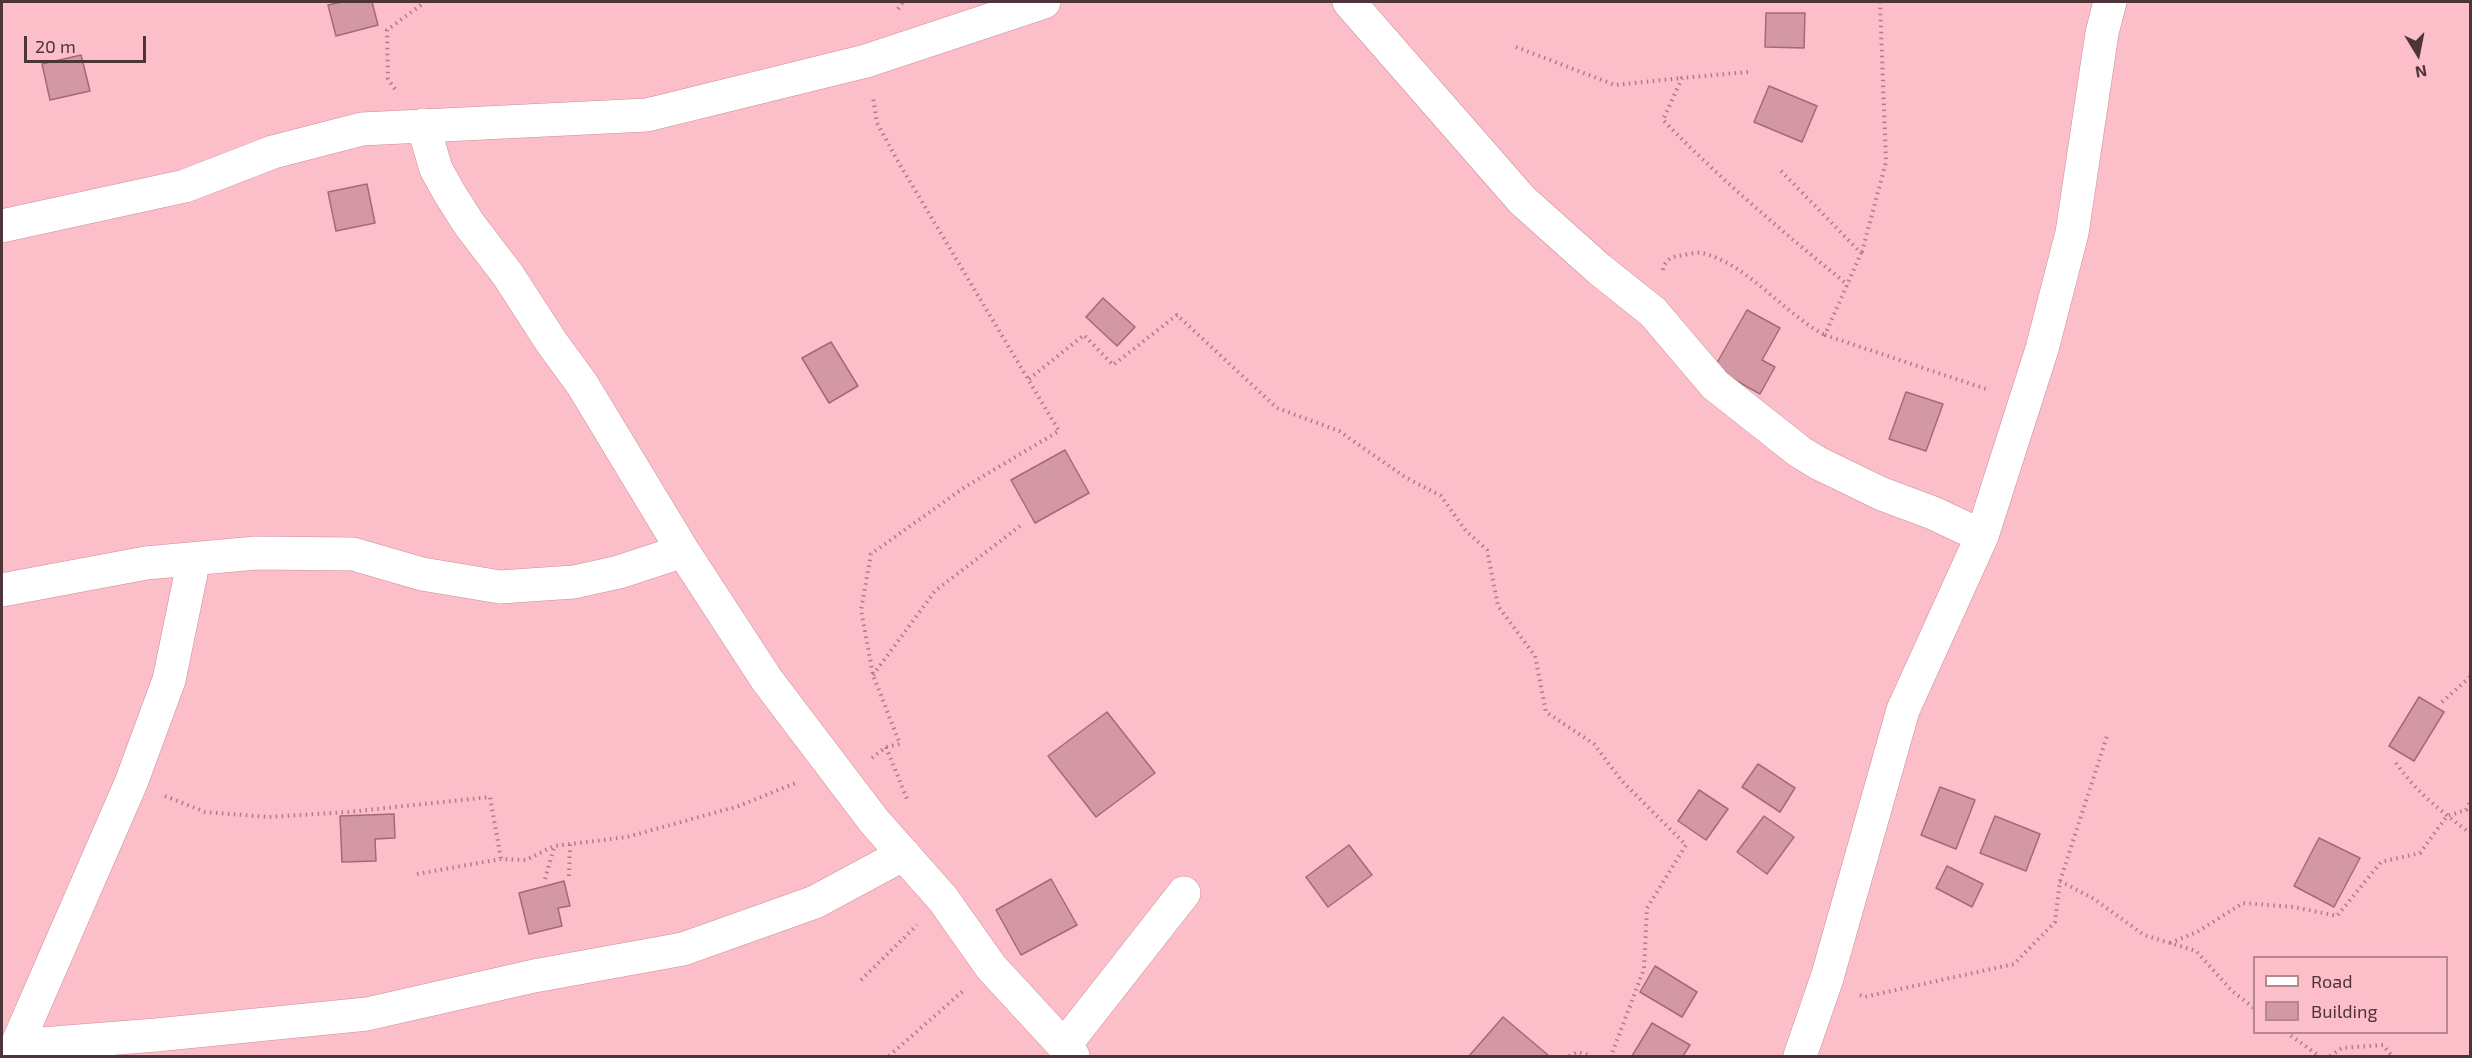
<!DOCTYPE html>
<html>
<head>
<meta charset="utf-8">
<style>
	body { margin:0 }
	#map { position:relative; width:2472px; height:1058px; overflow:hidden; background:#fcbec9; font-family:"Exo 2",sans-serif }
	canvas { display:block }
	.frame { position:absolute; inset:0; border:3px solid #4d3439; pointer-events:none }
	.legend { position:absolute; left:2253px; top:956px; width:195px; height:78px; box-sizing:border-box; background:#fcbec9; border:2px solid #b6878f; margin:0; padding:8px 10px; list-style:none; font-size:18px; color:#4d3439 }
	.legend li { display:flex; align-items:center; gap:12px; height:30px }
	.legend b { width:30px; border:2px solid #b6878f }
	.north { position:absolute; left:2388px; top:24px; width:60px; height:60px; -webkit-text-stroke:4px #fcbec9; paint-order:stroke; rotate:170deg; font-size:16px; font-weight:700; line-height:24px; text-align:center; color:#4d3439 }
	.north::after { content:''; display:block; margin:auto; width:21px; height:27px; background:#4d3439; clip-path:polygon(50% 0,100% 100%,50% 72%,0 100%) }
	.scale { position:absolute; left:24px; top:36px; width:122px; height:27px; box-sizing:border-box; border:3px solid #4d3439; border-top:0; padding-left:8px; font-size:18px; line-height:21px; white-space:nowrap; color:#4d3439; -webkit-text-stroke:4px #fcbec9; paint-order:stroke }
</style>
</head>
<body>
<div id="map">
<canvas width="2472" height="1058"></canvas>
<div class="frame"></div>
<ul class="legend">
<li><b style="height:8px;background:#fff"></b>Road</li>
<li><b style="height:16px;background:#d498a4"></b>Building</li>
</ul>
<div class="north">N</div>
<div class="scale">20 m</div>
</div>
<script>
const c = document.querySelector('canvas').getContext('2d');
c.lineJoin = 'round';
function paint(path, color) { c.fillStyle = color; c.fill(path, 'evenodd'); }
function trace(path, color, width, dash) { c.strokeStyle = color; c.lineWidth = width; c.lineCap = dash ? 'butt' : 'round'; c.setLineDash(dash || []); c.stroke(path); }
const building = new Path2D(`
	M342,2H372L378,25L336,36L328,5Z
	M1766,13H1805L1804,48L1765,47Z
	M81,55L90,91L50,100L42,64Z
	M1769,86L1817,106L1802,142L1754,122Z
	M367,184L375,223L336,231L328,192Z
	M1103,298L1135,327L1117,346L1086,317Z
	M1747,310L1780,328L1762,360L1775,367L1760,394L1714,368Z
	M831,342L858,386L829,403L802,358Z
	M1906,392L1943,404L1926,451L1889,439Z
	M1065,450L1089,493L1035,523L1011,480Z
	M2419,697L2444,712L2414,761L2389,746Z
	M1107,712L1155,773L1096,817L1048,756Z
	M1758,764L1795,788L1780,812L1742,787Z
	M1940,787L1975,800L1956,849L1921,835Z
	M1699,790L1728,809L1706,840L1678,821Z
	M394,814L395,838L375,839L376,861L342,862L340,816Z
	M1764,816L1794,837L1767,874L1737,852Z
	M1995,816L2040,834L2026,871L1980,853Z
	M2319,838L2360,858L2334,907L2294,886Z
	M1349,845L1372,875L1328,907L1306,877Z
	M1947,866L1983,884L1972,907L1936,888Z
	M1051,879L1077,925L1021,955L996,910Z
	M564,881L570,906L558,908L562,926L529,934L519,893Z
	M1655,966L1697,992L1682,1017L1640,992Z
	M1503,1017L1548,1055L1547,1056H1469Z
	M1652,1023L1690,1045L1683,1056H1632Z`);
paint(building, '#d498a4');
trace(building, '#a36a76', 1.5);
const street = new Path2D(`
	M1349,2L1522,200L1599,269L1653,312L1715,385L1800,452L1818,463L1882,494L1933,513L1982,536
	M423,125L436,169L450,194L469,224L508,275L552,343L582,384L683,551L767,680L874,821L943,899L991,967L1073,1056
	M2,226L185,186L273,152L362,129L647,115L866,61L1044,2
	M2,590L146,563L256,553L353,554L422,574L500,587L574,582L619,572L683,551
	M16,1046L156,1035L367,1014L534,976L683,949L815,902L904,854
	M1064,1046L1184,893
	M12,1056L131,783L169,680L194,559
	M1800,1056L1827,978L1903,710L1982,536L2042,349L2072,233L2102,33L2110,2`);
trace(street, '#c98e99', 34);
trace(new Path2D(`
	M898,9L903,2
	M1516,47L1615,85L1682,78
	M1748,72L1682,78L1663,120C1721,180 1784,233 1848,285
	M395,89L388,79L387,30L425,2
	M1781,171L1861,253L1825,335L1989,390
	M1862,252L1886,162L1880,2
	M1663,270C1664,262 1670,257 1678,256C1685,255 1694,252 1701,253C1746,262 1784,314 1825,335
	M1029,379L1084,335L1113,365L1177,315L1277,408L1339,431L1405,477L1441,496L1466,531L1487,550L1498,606L1535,656L1546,712L1594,744L1621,780L1686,845L1647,908L1644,969L1611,1056
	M873,675L935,591L1020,526
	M2442,702L2470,677
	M886,747L907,799
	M872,758L886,747L900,744L873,675L861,610L871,554L965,487L1059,431L900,165L877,123L873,97
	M2396,763C2415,791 2443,813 2470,833
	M165,796L205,812L269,817L348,812L490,797L501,859
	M417,874L501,859L526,860L554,846L627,837L739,806L798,782
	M569,876L570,843
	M545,879L554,847
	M2060,881L2094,899L2144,935L2196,951L2232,991L2254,1008
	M2170,943L2197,932L2243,903L2294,907L2337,916L2381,862L2420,853L2447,816L2466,810L2470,802
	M861,980L917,925
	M1860,995L1864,997L2014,964L2055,922L2060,881L2107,736
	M2286,1032L2319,1056
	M889,1056L963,991
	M1569,1056L1578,1052L1592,1056
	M2330,1056L2342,1048L2383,1045L2392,1056`), '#ab7e86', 4, [1.5, 4.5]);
trace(street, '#fff', 33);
</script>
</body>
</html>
